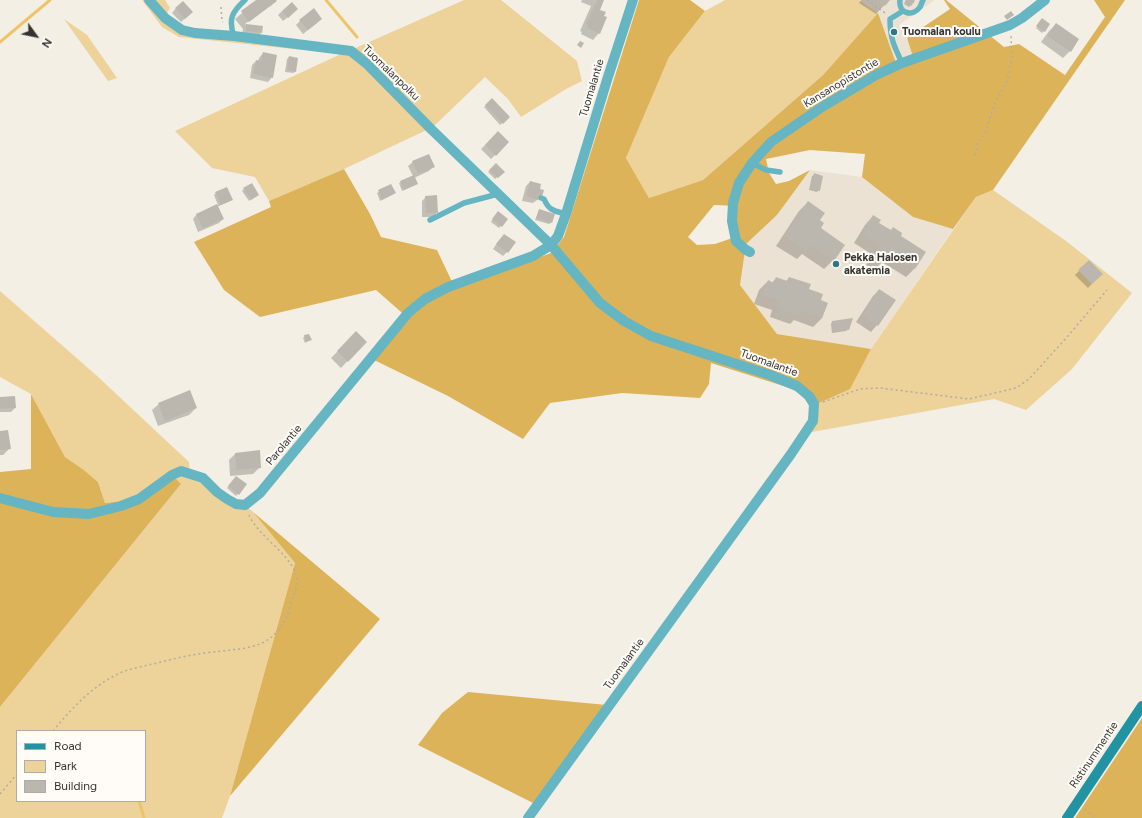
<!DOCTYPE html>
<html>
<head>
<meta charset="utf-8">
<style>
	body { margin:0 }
	#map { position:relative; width:1142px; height:818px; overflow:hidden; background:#f3efe5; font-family:Figtree,sans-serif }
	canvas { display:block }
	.legend { position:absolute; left:16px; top:730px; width:130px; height:72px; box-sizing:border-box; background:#fffcf7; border:1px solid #aeaca7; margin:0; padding:5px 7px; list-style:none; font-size:12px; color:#353330 }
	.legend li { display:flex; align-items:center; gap:8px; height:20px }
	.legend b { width:20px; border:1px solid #aeaca7 }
	.north { position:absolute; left:16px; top:16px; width:40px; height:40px; -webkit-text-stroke:3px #fffcf7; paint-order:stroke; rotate:123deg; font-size:11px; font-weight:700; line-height:16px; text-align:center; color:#353330 }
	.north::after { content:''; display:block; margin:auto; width:14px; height:18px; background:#353330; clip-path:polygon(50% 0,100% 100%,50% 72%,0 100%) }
</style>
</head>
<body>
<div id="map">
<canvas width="1142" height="818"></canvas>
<ul class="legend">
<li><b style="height:5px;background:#2293a3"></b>Road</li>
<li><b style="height:11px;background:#edd29a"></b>Park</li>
<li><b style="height:11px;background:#bcb7ae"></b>Building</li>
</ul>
<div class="north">N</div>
</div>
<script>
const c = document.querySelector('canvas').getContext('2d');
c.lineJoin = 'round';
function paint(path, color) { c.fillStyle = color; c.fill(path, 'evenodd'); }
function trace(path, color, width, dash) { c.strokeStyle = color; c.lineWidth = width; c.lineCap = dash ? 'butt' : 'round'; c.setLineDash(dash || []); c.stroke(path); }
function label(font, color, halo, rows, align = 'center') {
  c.font = font + ' Figtree,sans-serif'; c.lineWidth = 4; c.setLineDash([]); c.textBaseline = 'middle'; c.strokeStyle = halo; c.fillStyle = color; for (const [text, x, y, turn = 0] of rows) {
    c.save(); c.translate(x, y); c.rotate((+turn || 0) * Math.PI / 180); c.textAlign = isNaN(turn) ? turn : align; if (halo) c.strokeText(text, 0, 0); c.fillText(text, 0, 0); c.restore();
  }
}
paint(new Path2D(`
	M859,0H935L899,25L907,38L913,57L896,63L878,13Z
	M810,170L862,177L913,217L953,229L871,349L777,334L740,285L746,244L777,215Z`), '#ebe2d3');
paint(new Path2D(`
	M142,0H165L170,8L167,13L182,26L342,54L464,0H501L577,61L582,81L566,89L521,117L508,99L485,77L433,127L344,169L269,201L255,177L212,168L175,131L341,54L179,37L162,27Z
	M725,0H859L878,13L823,75L703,180L649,198L626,158L669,57L705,11Z
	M64,19L87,35L117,78L108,81Z
	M993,190L1066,241L1132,293L1072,369L1026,410L994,399L812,432L808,419L810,407L850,388L871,349L976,197Z
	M0,291L96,375L189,462L190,473L245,505L253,512L295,563L230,796L222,818H0V707L181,484L139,499L105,503L98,482L84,470L65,457L31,394L0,377ZM17,731H145V801H17Z`), '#edd29a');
paint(new Path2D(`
	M639,0H690L705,11L669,57L626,158L649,198L703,180L823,75L878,13L896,63L913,57L907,38L950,9L944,0H946L1004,47L1019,44L1065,75L1105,17L1094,0H1125L993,190L976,197L953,229L913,217L862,177L865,154L810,150L766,159L769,173L776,184L789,181L810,170L777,215L746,244L740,285L777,334L871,349L850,389L810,407L804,397L796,390L711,363L709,384L700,398L622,393L550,403L523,439L448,396L374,360L409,319L376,290L260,317L224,290L194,242L271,207L269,201L344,169L370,214L381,237L437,250L455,288L551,253L564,237ZM714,205L737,206L736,226L738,236L715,244L697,245L688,237Z
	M31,394L65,457L84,470L98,482L105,503L139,499L172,475L181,484L0,707V472L31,469Z
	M253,512L380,619L230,796L295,563Z
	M468,692L607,705L535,804L418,745L442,713Z
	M1142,718V818H1075Z`), '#ddb359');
paint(new Path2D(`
	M258,0H275V1L270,7V5L245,24L261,33L257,37L242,35L243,29L235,19Z
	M582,0H603L599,10V33L593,40L581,34L582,32L580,31L591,6L581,2Z
	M861,0H889L876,14L859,3Z
	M906,0L914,1L909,7L904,4Z
	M176,8L188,16L181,22L172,13Z
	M282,11L293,13L283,21L278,15Z
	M300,21L317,23L303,34L296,25Z
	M1041,21L1044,31L1042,33L1036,28Z
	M1056,24L1070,51L1063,58L1041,42L1049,31Z
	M263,53L272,77L268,82L250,78L252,65L256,61L258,62L259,58Z
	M289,57L295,71L294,73L285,72L287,59Z
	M492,99L509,117L500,125L484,107Z
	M498,132L508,142L491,159L481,149Z
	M413,162L433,167L429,171L414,178L415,185L402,191L399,183L413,176L408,166Z
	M496,164L503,172L495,179L488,172Z
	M814,175L819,190L817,192L809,190L812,176Z
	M530,182L539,190L541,197L533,203L522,201L526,186Z
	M391,185L395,193L380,201L377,193Z
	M244,189L256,196L249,201L242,191Z
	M216,193L230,201L217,207L223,219L219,223L198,232L193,219L197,214L218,205L214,195Z
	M426,197L437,212L433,217H422V201Z
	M808,202L819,220V229L833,260L824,269L802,254L797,259L776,246L799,211Z
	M539,211L551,223L549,224L535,220Z
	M496,214L507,219L499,228L491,222Z
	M873,216L878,223L899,236L915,268L906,277L882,262L874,270L866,265L873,255L854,243L865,225Z
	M500,239L507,252L503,256L493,249Z
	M1089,261L1101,274L1088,288L1075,275Z
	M776,278L785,282L789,278L808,290L820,301L827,304L822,318L813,327L794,320L790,324L770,317L772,310L754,304L759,290L768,281L772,283Z
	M879,290L877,325L871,332L856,322L873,296Z
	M832,322L848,329L846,331L832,333L831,324Z
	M356,333L365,342L341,368L331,358Z
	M305,336L310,340L305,343L303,338Z
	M0,398L15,408L11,412H0Z
	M159,404L196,408L189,415L158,426L152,410Z
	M0,432L10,448L3,455H0Z
	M235,454L260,467L253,474L230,476L229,460Z
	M234,479L245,484L236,496L227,488Z`), '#0003');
trace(new Path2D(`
	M326,0L357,37
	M0,42L50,0
	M139,801L144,818`), '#eec46a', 3);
paint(new Path2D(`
	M256,0H276L277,1L249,22L241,11Z
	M597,0H604L600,10L606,12L604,16L607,17L600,34L587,28L588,25L586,24Z
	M876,0H890L885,6Z
	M906,0H914L915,1L911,6L905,1Z
	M183,1L193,12L185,19L175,8Z
	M292,2L298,9L288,18L282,11Z
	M314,8L322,19L308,30L299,20Z
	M1011,11L1014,15L1007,20L1004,16Z
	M1042,18L1050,24L1045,32L1036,26Z
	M1056,23L1079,39L1071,52L1047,36Z
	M246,24L263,26L262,33L246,31Z
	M580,41L584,43L581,48L577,45Z
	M263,52L277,55L273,78L253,74L256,60L261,61Z
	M289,56L298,58L296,72L287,70Z
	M492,98L510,117L503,124L485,105Z
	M498,131L509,142L496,156L485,145Z
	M429,154L435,167L418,174L412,161Z
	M496,163L505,172L498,178L489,170Z
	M814,173L823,176L820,191L810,189Z
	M414,175L418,184L404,190L400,181Z
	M530,181L541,184L540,189L544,190L542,197H539L538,200L526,196Z
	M252,183L259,195L251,200L243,188Z
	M391,184L396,193L382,200L378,190Z
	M227,187L233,200L221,205L215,192Z
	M437,195L438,213H426L425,196Z
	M808,201L825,213L820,220L824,223L821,228L845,245L834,261L810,245L806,251L784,236Z
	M217,204L224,219L203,228L196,214Z
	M539,209L555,214L552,223L536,218Z
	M498,211L508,219L502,227L492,219Z
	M873,215L881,220L879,223L891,230L893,227L902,233L901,236L926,252L915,269L890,253L884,262L874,256L881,246L862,234Z
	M504,234L516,242L508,253L496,244Z
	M1089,260L1103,274L1092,284L1078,270Z
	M776,277L787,281L789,277L811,284L809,289L823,294L821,300L828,303L822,318L802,311L800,316L778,308L780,301L763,295L768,280L774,283Z
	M879,289L896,300L878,326L862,315Z
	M853,318L849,330L833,331L832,321Z
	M356,331L367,342L348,362L337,351Z
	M309,334L312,340L306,342L304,335Z
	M190,390L197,408L165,421L158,403Z
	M15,396L16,408L0,409V397Z
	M8,430L11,449L0,450V431Z
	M260,450L261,468L236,470L235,453Z
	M236,476L247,484L239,495L228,486Z`), '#bcb7ae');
trace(new Path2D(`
	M867,0L885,13
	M221,7L222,21L223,22
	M975,155L977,144L985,134L995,103L1007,81L1012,58L1011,35
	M823,402L860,389L880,388L969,399L1016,388L1029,379L1068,336L1107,290
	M53,731C73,707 93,685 122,672C133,668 145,666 157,663C173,659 189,655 205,653C247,647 276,653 291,604C294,594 299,584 296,574C288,552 258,536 249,515
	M0,794L17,774
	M1085,809L1095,818`), '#b0ada5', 1.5, [2, 3]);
trace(new Path2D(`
	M900,0C898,14 913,17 920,7C921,5 922,2 923,0
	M234,36C228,19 232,12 245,0
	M902,63C894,46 890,38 890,19L903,11
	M752,163L766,170L780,172
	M541,198L544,199C549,211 555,211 566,214
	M430,220L464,203L498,194`), '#65b5c2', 5.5);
trace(new Path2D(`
	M750,252L746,250L736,241L732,221L733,203L739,183L752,163L771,142L822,107L876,75L902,63L1010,25L1022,18L1045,0
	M0,498L53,512L89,514L121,506L139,499L172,475L181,471L203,478L217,492L227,499L236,504L245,505L260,493L408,313L425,299L448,287L533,256L551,245L432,130L367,64L351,51L234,36L195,33L182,30L165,18L149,0
	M528,818L791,454L813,421L814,404L809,396L797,386L770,375L651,336L624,321L600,303L551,245L558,236L566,214L607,80L633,0`), '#65b5c2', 10);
trace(new Path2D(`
	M1067,818L1142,706`), '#2293a3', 10);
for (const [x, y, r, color] of [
	[894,32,4,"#307782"],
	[836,264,4,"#307782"]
]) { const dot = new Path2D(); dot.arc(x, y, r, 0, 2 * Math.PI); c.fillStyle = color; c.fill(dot); trace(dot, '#fffcf7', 1.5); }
label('bold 11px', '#353330', '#fffcf7', [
	["Tuomalan koulu",902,32],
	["Pekka Halosen",844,258],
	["akatemia",844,271]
], 'left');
label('11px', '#353330', '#fffcf7', [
	["Tuomalanpolku",391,73,44],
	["Kansanopistontie",841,83,-31],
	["Tuomalantie",592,88,-73],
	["Tuomalantie",769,363,20],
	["Parolantie",284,445,-50],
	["Tuomalantie",624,664,-54],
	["Ristinummentie",1094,755,-56]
]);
</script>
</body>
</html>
